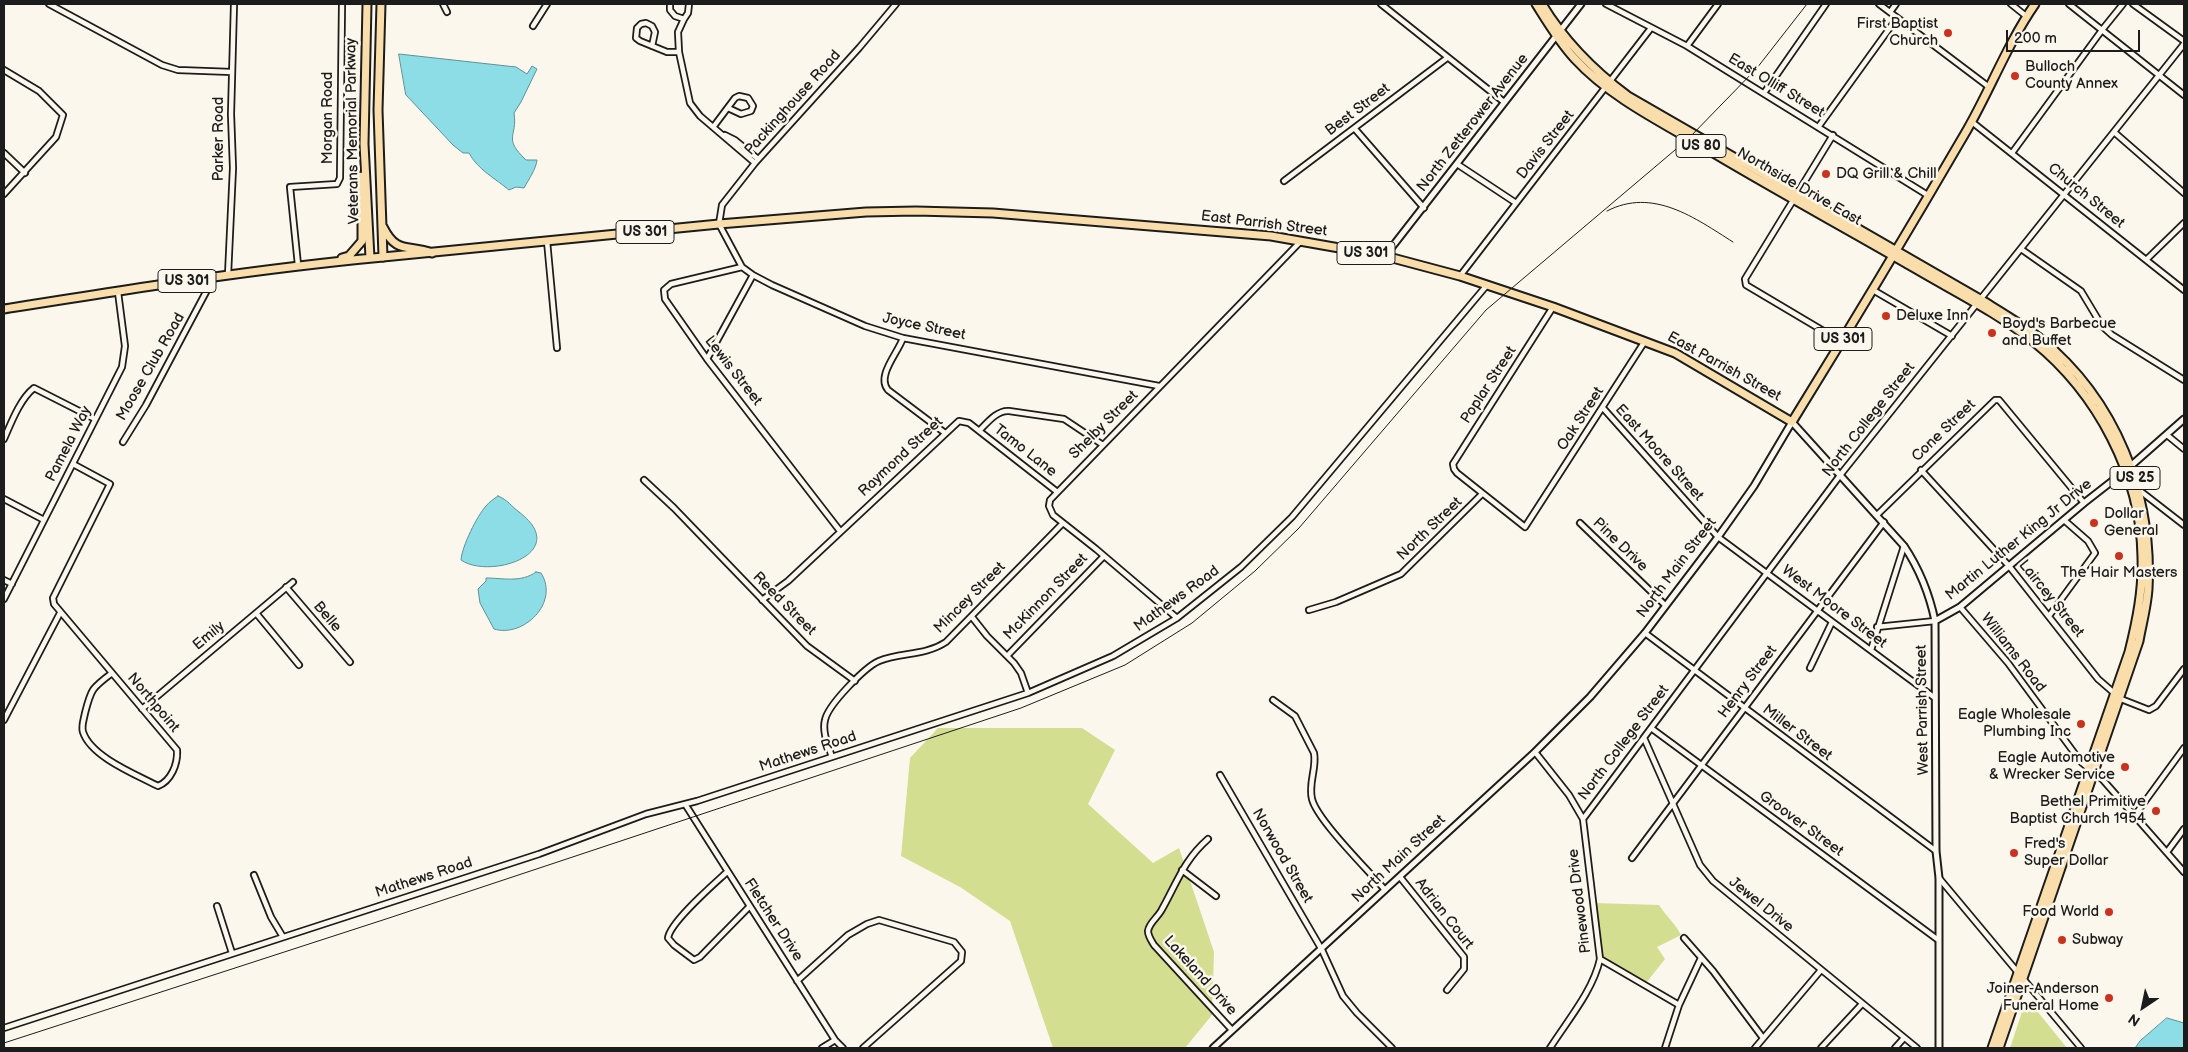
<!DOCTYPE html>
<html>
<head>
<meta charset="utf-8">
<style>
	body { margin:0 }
	#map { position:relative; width:2188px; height:1052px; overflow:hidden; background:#fbf7ec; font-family:"Balsamiq Sans",sans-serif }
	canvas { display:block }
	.frame { position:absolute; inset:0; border:5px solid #1c1c1c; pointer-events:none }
	.north { position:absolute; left:2118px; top:982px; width:50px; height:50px; -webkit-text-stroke:4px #fbf7ec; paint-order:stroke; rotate:214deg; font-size:14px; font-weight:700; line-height:20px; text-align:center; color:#1c1c1c }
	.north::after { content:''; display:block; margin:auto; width:18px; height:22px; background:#1c1c1c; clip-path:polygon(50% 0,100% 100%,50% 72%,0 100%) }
	.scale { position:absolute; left:2006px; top:30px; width:134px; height:22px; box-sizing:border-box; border:2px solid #1c1c1c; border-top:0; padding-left:6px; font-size:15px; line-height:18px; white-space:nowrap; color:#1c1c1c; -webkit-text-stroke:4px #fbf7ec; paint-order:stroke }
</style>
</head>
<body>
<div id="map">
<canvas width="2188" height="1052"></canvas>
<div class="frame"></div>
<div class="north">N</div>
<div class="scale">200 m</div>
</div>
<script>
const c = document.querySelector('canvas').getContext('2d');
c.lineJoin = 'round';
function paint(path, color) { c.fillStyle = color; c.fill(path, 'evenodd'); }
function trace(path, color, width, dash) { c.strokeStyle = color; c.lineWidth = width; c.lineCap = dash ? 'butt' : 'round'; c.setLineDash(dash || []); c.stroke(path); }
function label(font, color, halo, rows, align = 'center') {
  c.font = font + ' "Balsamiq Sans",sans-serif'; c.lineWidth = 5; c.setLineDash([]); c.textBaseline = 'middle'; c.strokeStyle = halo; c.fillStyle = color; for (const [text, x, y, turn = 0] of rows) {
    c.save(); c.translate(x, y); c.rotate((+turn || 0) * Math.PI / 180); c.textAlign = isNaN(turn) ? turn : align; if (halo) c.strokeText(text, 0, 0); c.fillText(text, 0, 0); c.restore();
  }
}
paint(new Path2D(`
	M938,728H1082L1115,750L1088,804L1153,863L1179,848L1214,952L1212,1015L1185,1048H1053L1010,921L960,887L901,856L910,758Z
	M1594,903L1659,905C1666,916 1675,923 1681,935L1657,947L1665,959L1646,983L1601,959Z
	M2024,1006L2037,1011L2067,1048H2010Z`), '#d3de91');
const water = new Path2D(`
	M399,54L516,67L527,74L532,66L537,69L521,102L514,113C518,137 502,137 526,160H537C536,169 529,179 524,188L516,187L509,190C496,179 477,169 469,153H463L453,145L406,95Z
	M498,496C508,500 511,506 519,512C573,553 490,580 461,560C462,546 477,516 486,506C489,502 494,499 498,496Z
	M536,572L541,573C560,603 523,638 494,629L480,603L478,589L486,581V578C503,578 521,583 536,572Z
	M2167,1018L2184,1023V1048H2135L2140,1041Z`);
paint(water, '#8cdde5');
trace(water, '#5f9095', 1);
const minor = new Path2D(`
	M49,4L162,65L178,70L232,72
	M443,4L447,12
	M670,4V10L675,16L684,19L688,13L689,4
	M896,4L859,48L755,163L722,205L719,224L742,267L753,275L772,285L865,326L903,338L1159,386
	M1381,4L1504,102
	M1606,4L1687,46L1929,196
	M1879,4L1989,87
	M2011,4L2026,16
	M2069,4L2184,95
	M2133,4L2184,41
	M1890,12L1896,4
	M684,19L678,32L679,52L690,103L700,116L755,163
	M533,26L547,4
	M652,46L655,32L652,26L646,23L641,24L637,28L636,38L640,41L667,52H679
	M1687,46L1718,4
	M4,70L39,91L63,115L56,137L4,194
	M1764,93L1826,4
	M1972,122L2184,290
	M714,126L735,98L739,96L748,98L753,106L751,111L741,114L728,108
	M1819,126L1897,18
	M1355,129L1424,208
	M2114,132L2184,193
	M725,135L735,140L758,159
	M1833,135L1745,279L1746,285L1842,342
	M4,153L25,173
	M2012,153L2102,30L2123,4
	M1457,164L1516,203
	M1284,181L1447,58
	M547,241L557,348
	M2021,249L2081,291L2102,326L2112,335L2184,380
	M2146,260L2184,223
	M298,265L290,187L337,184L340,178L342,4
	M742,267L671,284L664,290L665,299L707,359L840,531
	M228,275L233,168L231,114L234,4
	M1460,276L1651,28
	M1873,290L1952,336
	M1553,307L1453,464L1454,469L1457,473L1525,527L1645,341
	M903,338C898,353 876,376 888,390L945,433
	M707,359L753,275
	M1603,408L1718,537L1935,698
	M979,431C987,423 997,410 1009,411L1064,419L1103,445
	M2167,435L2184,449
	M4,439C11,423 20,399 34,388L95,419
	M123,442L146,405L214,277
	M73,464L110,484L53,598L54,604L177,750C178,764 171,781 158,786C137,775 91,757 83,732C81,726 84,719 85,713C91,689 92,688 112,673
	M1921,470L2009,566L2098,679L2121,699L2149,710L2156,706L2184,669
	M644,480L674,508L807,646L855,681
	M2139,490L2184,525
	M4,499L44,520
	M1877,515L1995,400H1999L2084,503
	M1580,523L1665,605
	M4,580L12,584
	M286,587L350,662
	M4,599L122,367L125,346L118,292
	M762,600L788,581L959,421L969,423L1056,491
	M1960,607L2008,663L2081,762L2103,780L2184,872
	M1309,610L1336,602L1401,574L1482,494
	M256,613L299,665
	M2049,616L2095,553L2088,541L2064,520
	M972,617L987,636L1014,663L1021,673L1028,693
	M1177,618L1096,549L1053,515L1049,506L1050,500L1301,241
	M1877,627L1935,621
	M1645,633L1936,851
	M1871,650L1904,546
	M1007,656L1104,556
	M1810,668L1832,622
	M1273,700L1295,716L1314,753C1317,768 1308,783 1312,799C1317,820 1369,871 1385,890
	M142,709L293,582
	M4,720L60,613
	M1651,728L1937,939
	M1644,738L1700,865L1713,881L1917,1048
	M1535,752L1569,795L1583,819L1600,959C1593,991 1567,1021 1550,1048
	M832,757C828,745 822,732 825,720C828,705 865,667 879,661C901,652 925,656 946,642L1062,524
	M1220,775L1322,950L1343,996L1357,1013L1392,1048
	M685,804L835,1040L843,1048
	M2135,815L2184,748
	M1583,819L1841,474L2184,44
	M1208,839C1183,861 1177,883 1161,911C1157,918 1149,923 1148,931C1148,936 1151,940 1154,945L1232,1030
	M2167,852L2184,829
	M1632,858L1884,522
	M1182,870L1216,896
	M727,872C713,885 670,922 668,938L674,945L694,960L700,957L749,907
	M254,875L271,917L283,937
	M1400,877L1464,957V969L1447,990
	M1939,878L2081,1048
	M217,906L232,953
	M1684,938L1713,971L1763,1038
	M1600,959L1679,1005
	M797,981L848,935L867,924L879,920L954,942L962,952L961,961L863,1048
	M4,1028L539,854L646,814L697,801L1028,693L1113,656L1177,618L1241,567L1292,517L1487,285
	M822,1048L835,1040
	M1665,1048L1679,1005L1701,958
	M1755,1048L1821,970
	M1821,1048L1862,1004
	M1895,1048L1904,1038`);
const tertiary = new Path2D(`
	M1385,256L1581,4
	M1935,621L1960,607L2084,503L2125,471L2184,419
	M1213,1048L1535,752L1590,697L1645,633L1718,537L1754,486L1792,422L1904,546C1920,570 1929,592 1935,621L1936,851L1939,878V1048`);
const primary = new Path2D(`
	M1536,4C1548,23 1559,42 1575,59C1609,96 1657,120 1700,145C1771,188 1844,227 1916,269C1955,292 1998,313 2034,342C2097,393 2141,475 2142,557C2143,590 2137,620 2129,652L1992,1048
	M1542,4C1565,42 1593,70 1628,96L1980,299C2001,312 2022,324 2041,339C2116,400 2153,494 2148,589C2147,606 2142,624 2139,641L1999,1048
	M383,257L719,224L866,212L916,211L993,213L1271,236L1385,256L1460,276L1553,307L1675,353L1792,422C1852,325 1910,228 1967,130C1991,88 2008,43 2035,4`);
const trunk = new Path2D(`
	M367,4L364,144L370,258
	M383,227C397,255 408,244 432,253
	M342,258L349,256L362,241V176
	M4,309C130,289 255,269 383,257L378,110L381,4`);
trace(minor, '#1c1c1c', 8);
trace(tertiary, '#1c1c1c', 9);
trace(primary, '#1c1c1c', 11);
trace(trunk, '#1c1c1c', 11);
trace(minor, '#fbf7ec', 4.5);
trace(tertiary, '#fbf7ec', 5);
trace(primary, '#f9deab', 7);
trace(trunk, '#f9deab', 7);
trace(new Path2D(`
	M1607,211C1653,187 1695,218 1733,242
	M4,1043L389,918L1021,708L1125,665L1192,623L1255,571L1299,528L1486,310L1688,139L1757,68L1807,4`), '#1c1c1c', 1);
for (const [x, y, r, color] of [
	[1948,33,5,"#c8321e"],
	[2015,76,5,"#c8321e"],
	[1826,174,5,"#c8321e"],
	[1886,316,5,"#c8321e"],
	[1992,333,5,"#c8321e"],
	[2094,523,5,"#c8321e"],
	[2119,556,5,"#c8321e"],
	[2081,724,5,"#c8321e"],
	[2125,767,5,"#c8321e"],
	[2156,811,5,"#c8321e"],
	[2014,853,5,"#c8321e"],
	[2109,912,5,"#c8321e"],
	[2062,940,5,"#c8321e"],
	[2109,998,5,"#c8321e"]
]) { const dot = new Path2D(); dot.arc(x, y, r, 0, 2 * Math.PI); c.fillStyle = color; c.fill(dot); trace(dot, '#fbf7ec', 2); }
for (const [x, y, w] of [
	[1701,146,50],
	[645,232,58],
	[1366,253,58],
	[187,281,58],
	[1843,339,58],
	[2135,478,50]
]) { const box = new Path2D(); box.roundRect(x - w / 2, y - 11.5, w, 23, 4); c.fillStyle = '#fbf7ec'; c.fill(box); trace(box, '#1c1c1c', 1); }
label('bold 14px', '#1c1c1c', null, [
	["US 80",1701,146],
	["US 301",645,232],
	["US 301",1366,253],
	["US 301",187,281],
	["US 301",1843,339],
	["US 25",2135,478]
]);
label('15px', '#1c1c1c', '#fbf7ec', [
	["First Baptist",1938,24,"right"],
	["Church",1938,41,"right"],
	["Bulloch",2025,67],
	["County Annex",2025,84],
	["DQ Grill & Chill",1836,174],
	["Deluxe Inn",1896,316],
	["Boyd's Barbecue",2002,324],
	["and Buffet",2002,341],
	["Dollar",2104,514],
	["General",2104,531],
	["The Hair Masters",2119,573,"center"],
	["Eagle Wholesale",2071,715,"right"],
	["Plumbing Inc",2071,732,"right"],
	["Eagle Automotive",2115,758,"right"],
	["& Wrecker Service",2115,775,"right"],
	["Bethel Primitive",2146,802,"right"],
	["Baptist Church 1954",2146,819,"right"],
	["Fred's",2024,844],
	["Super Dollar",2024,861],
	["Food World",2099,912,"right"],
	["Subway",2072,940],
	["Joiner-Anderson",2099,989,"right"],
	["Funeral Home",2099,1006,"right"]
], 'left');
label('15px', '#1c1c1c', '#fbf7ec', [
	["East Olliff Street",1776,86,31],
	["Packinghouse Road",793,103,-48],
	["Best Street",1358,110,-37],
	["Morgan Road",328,118,-90],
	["North Zetterower Avenue",1473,123,-52],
	["Veterans Memorial Parkway",353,131,-91],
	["Parker Road",219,139,-90],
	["Davis Street",1546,145,-52],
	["Northside Drive East",1799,187,30],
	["Church Street",2086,196,39],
	["East Parrish Street",1264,224,7],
	["Joyce Street",924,327,12],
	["Moose Club Road",151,367,-60],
	["East Parrish Street",1724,367,29],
	["Lewis Street",733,371,52],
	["Poplar Street",1489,385,-57],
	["Oak Street",1581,419,-57],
	["North College Street",1869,420,-52],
	["Shelby Street",1104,425,-45],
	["Cone Street",1944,431,-44],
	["Pamela Way",69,444,-63],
	["Tamo Lane",1025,451,38],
	["East Moore Street",1659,453,48],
	["Raymond Street",901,457,-43],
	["North Street",1430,529,-44],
	["Martin Luther King Jr Drive",2019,540,-39],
	["Pine Drive",1620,545,44],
	["North Main Street",1677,568,-53],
	["McKinnon Street",1046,597,-46],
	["Mincey Street",970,598,-45],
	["Mathews Road",1177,599,-36],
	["Laircey Street",2051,599,51],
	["Reed Street",784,604,45],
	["West Moore Street",1834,607,37],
	["Belle",327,617,50],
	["Emily",209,636,-40],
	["Williams Road",2013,653,52],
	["Henry Street",1748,682,-53],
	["Northpoint",153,703,50],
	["West Parrish Street",1923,710,-91],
	["Miller Street",1797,733,37],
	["North College Street",1624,743,-53],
	["Mathews Road",808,752,-18],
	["Groover Street",1801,824,36],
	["Norwood Street",1282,856,60],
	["North Main Street",1399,859,-43],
	["Mathews Road",424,878,-18],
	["Pinewood Drive",1580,901,-97],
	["Jewel Drive",1761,905,39],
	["Adrian Court",1444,914,52],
	["Fletcher Drive",773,920,57],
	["Lakeland Drive",1200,976,48]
]);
</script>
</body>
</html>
